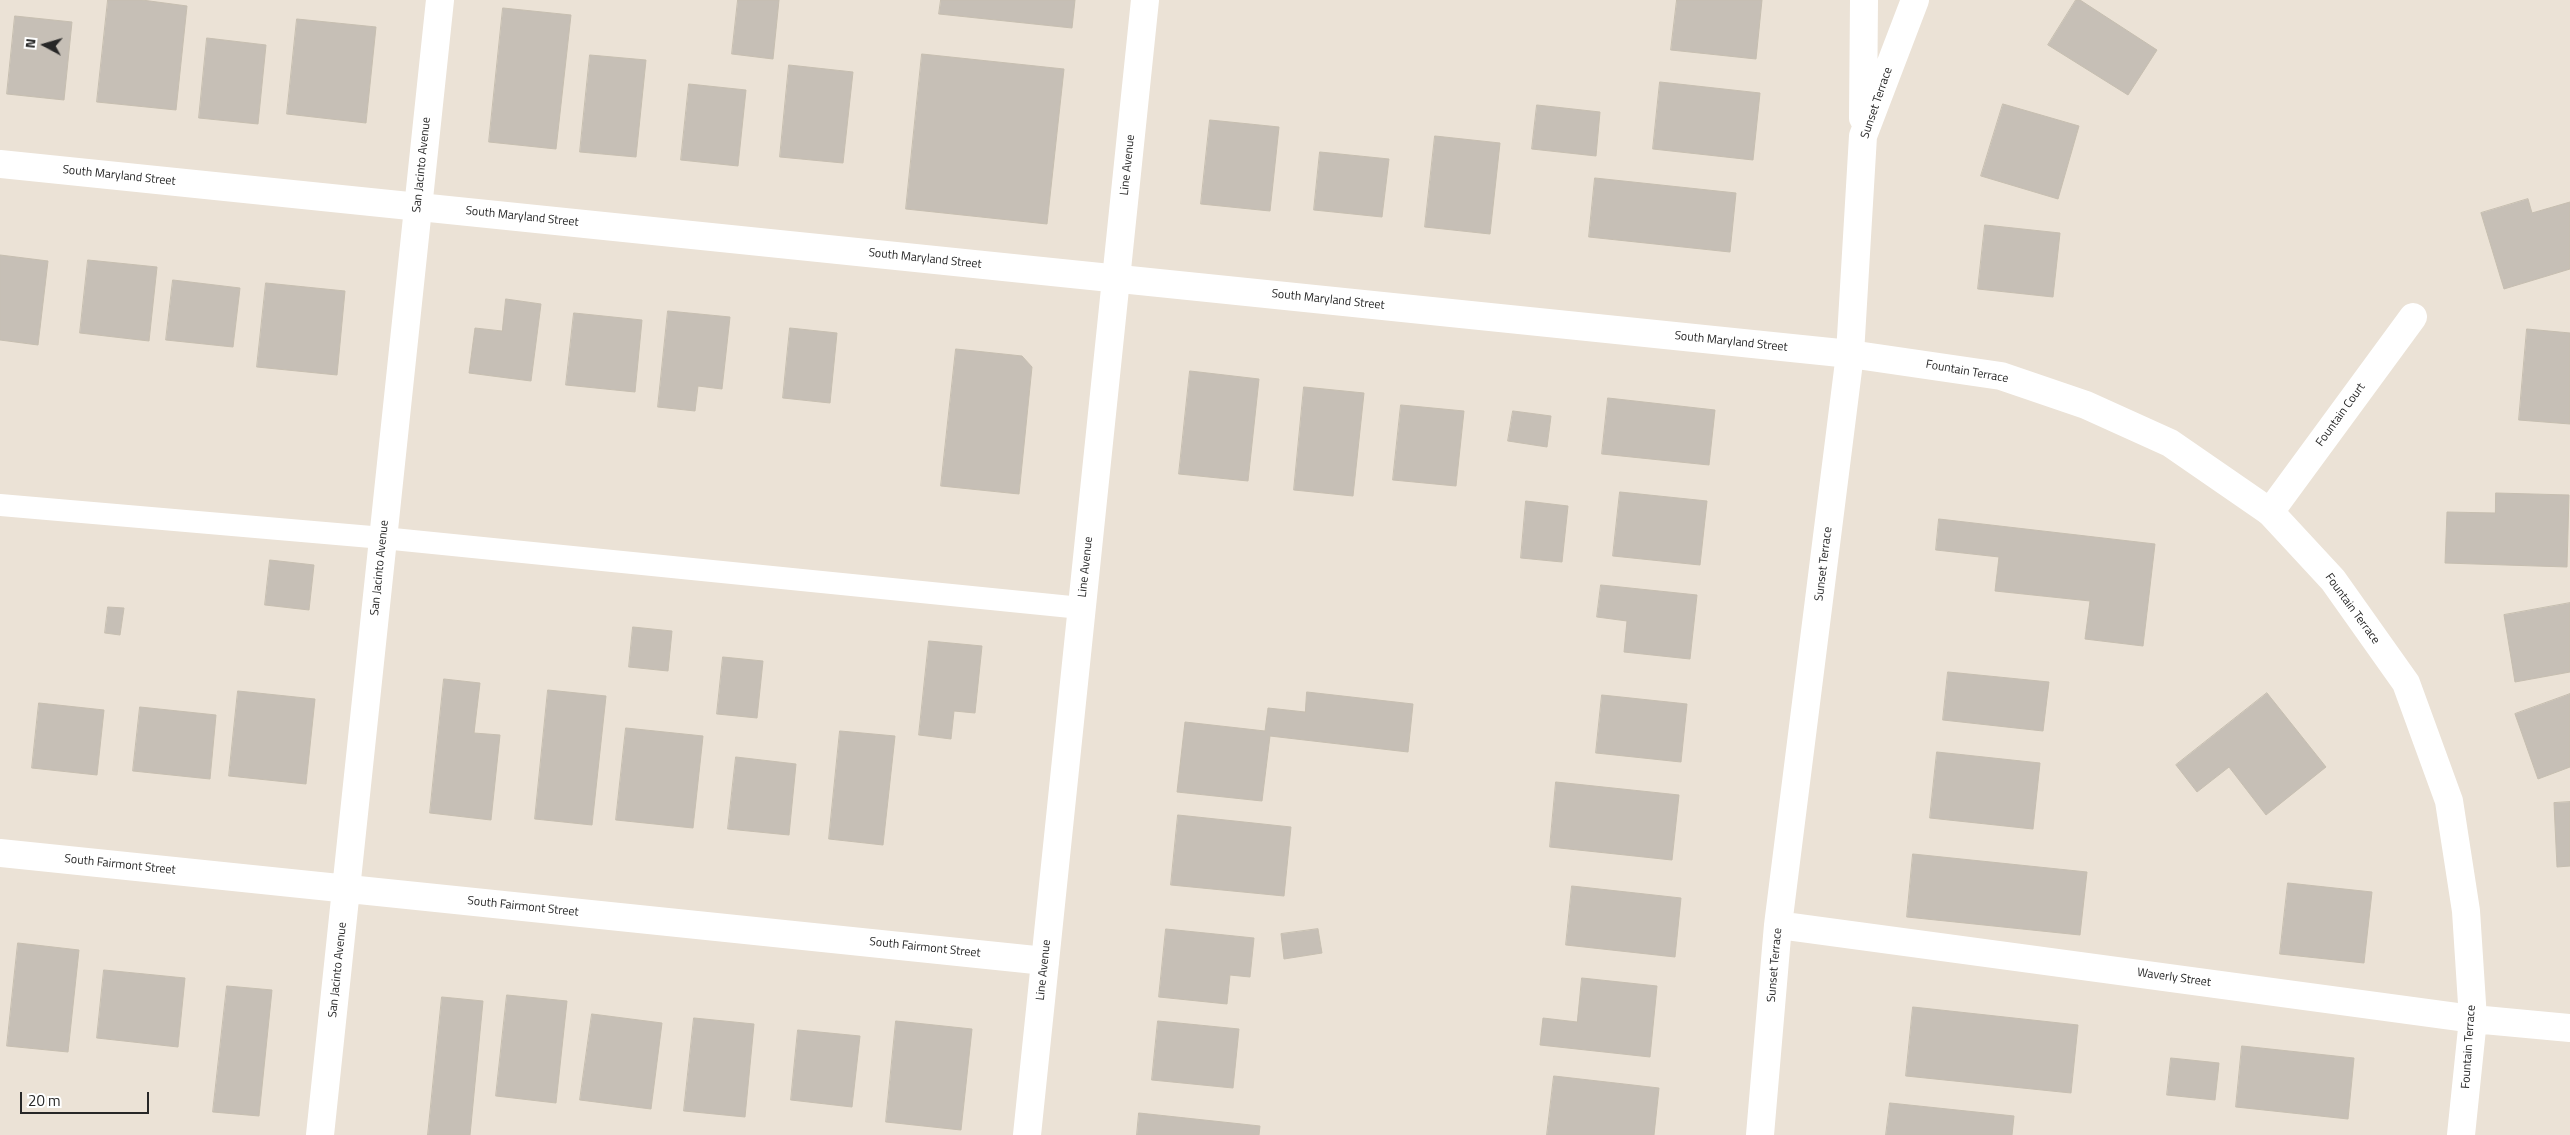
<!DOCTYPE html>
<html>
<head>
<meta charset="utf-8">
<style>
	body { margin:0 }
	#map { position:relative; width:2570px; height:1135px; overflow:hidden; background:#ebe2d6; font-family:"Titillium Web",sans-serif }
	canvas { display:block }
	.north { position:absolute; left:20px; top:20px; width:50px; height:50px; -webkit-text-stroke:4px #fff; paint-order:stroke; rotate:276deg; font-size:14px; font-weight:700; line-height:20px; text-align:center; color:#272727 }
	.north::after { content:''; display:block; margin:auto; width:18px; height:22px; background:#272727; clip-path:polygon(50% 0,100% 100%,50% 72%,0 100%) }
	.scale { position:absolute; left:20px; top:1092px; width:129px; height:22px; box-sizing:border-box; border:2px solid #272727; border-top:0; padding-left:6px; font-size:15px; line-height:18px; white-space:nowrap; color:#272727; -webkit-text-stroke:4px #fff; paint-order:stroke }
</style>
</head>
<body>
<div id="map">
<canvas width="2570" height="1135"></canvas>
<div class="north">N</div>
<div class="scale">20 m</div>
</div>
<script>
const c = document.querySelector('canvas').getContext('2d');
c.lineJoin = 'round';
function paint(path, color) { c.fillStyle = color; c.fill(path, 'evenodd'); }
function trace(path, color, width, dash) { c.strokeStyle = color; c.lineWidth = width; c.lineCap = dash ? 'butt' : 'round'; c.setLineDash(dash || []); c.stroke(path); }
function label(font, color, halo, rows, align = 'center') {
  c.font = font + ' "Titillium Web",sans-serif'; c.lineWidth = 4.5; c.setLineDash([]); c.textBaseline = 'middle'; c.strokeStyle = halo; c.fillStyle = color; for (const [text, x, y, turn = 0] of rows) {
    c.save(); c.translate(x, y); c.rotate((+turn || 0) * Math.PI / 180); c.textAlign = isNaN(turn) ? turn : align; if (halo) c.strokeText(text, 0, 0); c.fillText(text, 0, 0); c.restore();
  }
}
const building = new Path2D(`
	M108,0H142L187,6L176,110L97,102Z
	M738,0H779L773,59L732,54Z
	M941,0H1075L1072,28L939,14Z
	M1677,0H1762L1756,59L1671,50Z
	M2076,0H2080L2157,50L2128,95L2048,45Z
	M503,8L571,15L556,149L489,142Z
	M15,16L72,22L64,100L7,94Z
	M297,19L376,27L366,123L287,114Z
	M207,38L266,45L258,124L199,118Z
	M922,54L1064,69L1047,224L906,209Z
	M590,55L646,60L636,157L580,152Z
	M789,65L853,72L843,163L780,157Z
	M1660,82L1760,93L1753,160L1653,149Z
	M689,84L746,90L738,166L681,160Z
	M2003,104L2079,126L2058,199L1981,176Z
	M1537,105L1600,112L1596,156L1532,149Z
	M1210,120L1279,127L1270,211L1201,204Z
	M1435,136L1500,143L1490,234L1425,227Z
	M1320,152L1389,159L1382,217L1314,210Z
	M1595,178L1736,193L1730,252L1589,237Z
	M2528,199L2532,213L2570,202V269L2504,289L2481,213Z
	M1985,225L2060,233L2053,297L1978,289Z
	M0,255L48,261L38,345L0,340Z
	M88,260L157,267L149,341L80,333Z
	M173,280L240,288L233,347L166,340Z
	M266,283L345,291L337,375L257,367Z
	M506,299L541,304L531,381L469,373L475,328L502,331Z
	M668,311L730,317L722,389L698,386L695,411L658,407Z
	M574,313L642,320L635,392L566,385Z
	M790,328L837,333L830,403L783,398Z
	M2527,329L2570,333V424L2519,420Z
	M956,349L1022,356L1032,367L1019,494L941,486Z
	M1190,371L1259,379L1248,481L1179,474Z
	M1304,387L1364,393L1353,496L1294,490Z
	M1608,398L1715,410L1709,465L1602,454Z
	M1401,405L1464,411L1456,486L1393,480Z
	M1513,411L1551,416L1547,447L1508,441Z
	M1620,492L1707,501L1700,565L1613,556Z
	M2496,493L2569,495L2567,567L2445,563L2447,512L2495,513Z
	M1526,501L1568,506L1562,562L1521,558Z
	M1939,519L2155,544L2143,646L2085,639L2090,601L1995,591L1999,557L1936,550Z
	M270,560L314,565L309,610L265,605Z
	M1601,585L1697,595L1690,659L1624,652L1627,621L1597,617Z
	M2570,603V672L2515,682L2504,615Z
	M108,607L124,608L120,635L105,633Z
	M633,627L672,631L668,671L629,667Z
	M929,641L982,646L975,713L954,711L951,739L919,735Z
	M723,657L763,661L757,718L717,714Z
	M1948,672L2049,682L2043,731L1943,720Z
	M444,679L480,683L474,733L500,735L491,820L430,813Z
	M548,690L606,696L592,825L535,819Z
	M238,691L315,699L306,784L229,776Z
	M1307,692L1413,704L1408,752L1270,736L1262,801L1177,792L1185,722L1265,731L1268,708L1305,712Z
	M2267,693L2326,767L2266,815L2229,767L2197,792L2176,765Z
	M2570,694V767L2538,779L2515,714Z
	M1602,695L1687,704L1681,762L1596,753Z
	M39,703L104,710L97,775L32,768Z
	M140,707L216,715L210,779L133,771Z
	M626,728L703,736L693,828L616,820Z
	M840,731L895,736L883,845L829,839Z
	M1937,752L2040,763L2033,829L1930,818Z
	M736,757L796,764L789,835L728,829Z
	M1556,782L1679,795L1672,860L1550,847Z
	M2570,802V866L2557,867L2554,803Z
	M1178,815L1291,827L1284,896L1171,885Z
	M1913,854L2087,872L2080,935L1907,917Z
	M2288,883L2372,892L2364,963L2280,954Z
	M1572,886L1681,898L1675,957L1566,945Z
	M1166,929L1254,938L1250,977L1230,975L1227,1004L1159,997Z
	M1318,929L1322,953L1284,959L1281,934Z
	M18,943L79,950L68,1052L7,1046Z
	M104,970L185,978L178,1047L97,1038Z
	M1582,978L1657,986L1650,1057L1540,1045L1543,1018L1577,1022Z
	M227,986L272,990L259,1116L213,1112Z
	M507,995L567,1001L556,1103L496,1096Z
	M442,997L483,1001L470,1135H428Z
	M1913,1007L2078,1025L2071,1093L1906,1076Z
	M592,1014L662,1023L651,1109L580,1100Z
	M694,1018L754,1024L745,1117L684,1111Z
	M896,1021L972,1029L961,1130L886,1122Z
	M1158,1021L1239,1029L1233,1088L1152,1080Z
	M798,1030L860,1036L852,1107L791,1100Z
	M2242,1046L2354,1058L2348,1119L2236,1107Z
	M2171,1058L2219,1063L2215,1100L2167,1095Z
	M1554,1076L1659,1088L1654,1135H1547Z
	M1890,1103L2014,1116L2012,1135H1886Z
	M1139,1113L1260,1126L1259,1135H1137Z`);
paint(building, '#c6bfb6');
trace(building, '#c6beb0', 1);
trace(new Path2D(`
	M0,505L383,538L1081,608`), '#fff', 22);
trace(new Path2D(`
	M1863,118L1864,0
	M2270,512L2413,317
	M0,853L1045,961
	M1778,925L2473,1019
	M320,1135L440,0
	M1760,1135L1778,925L1850,354L1863,136L1915,0`), '#fff', 28);
trace(new Path2D(`
	M0,164L1850,354L2001,376L2086,405L2170,443L2270,512L2333,580L2406,683L2449,801L2466,911L2473,1019L2461,1135
	M2473,1019L2570,1028`), '#fff', 28);
trace(new Path2D(`
	M1027,1135L1145,0`), '#fff', 28);
label('12px', '#272727', '#fff', [
	["Sunset Terrace",1877,103,-71],
	["San Jacinto Avenue",422,165,-84],
	["Line Avenue",1128,165,-84],
	["South Maryland Street",119,176,6],
	["South Maryland Street",522,217,6],
	["South Maryland Street",925,259,6],
	["South Maryland Street",1328,300,6],
	["South Maryland Street",1731,342,6],
	["Fountain Terrace",1967,372,10],
	["Fountain Court",2341,415,-54],
	["Sunset Terrace",1824,564,-83],
	["Line Avenue",1086,567,-84],
	["San Jacinto Avenue",380,568,-84],
	["Fountain Terrace",2352,609,54],
	["South Fairmont Street",120,865,6],
	["South Fairmont Street",523,907,6],
	["South Fairmont Street",925,948,6],
	["Sunset Terrace",1775,965,-85],
	["San Jacinto Avenue",338,970,-84],
	["Line Avenue",1044,970,-84],
	["Waverly Street",2174,978,8],
	["Fountain Terrace",2469,1047,-86]
]);
</script>
</body>
</html>
